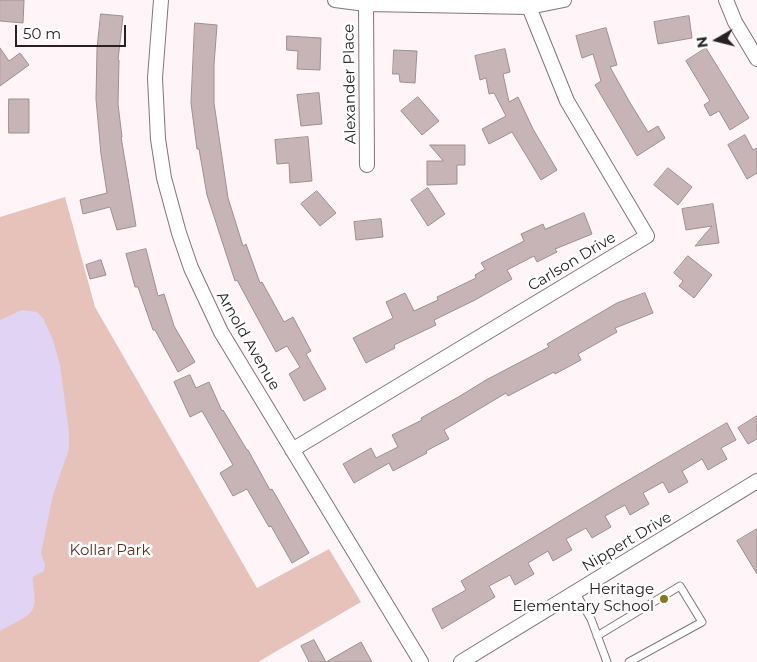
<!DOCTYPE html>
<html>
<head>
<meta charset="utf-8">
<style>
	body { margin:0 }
	#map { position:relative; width:757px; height:662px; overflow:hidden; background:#fff4f8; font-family:Montserrat,sans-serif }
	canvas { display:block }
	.north { position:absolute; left:692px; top:15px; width:50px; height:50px; -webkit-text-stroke:4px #fff; paint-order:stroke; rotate:262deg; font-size:14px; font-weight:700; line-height:20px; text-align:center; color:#272124 }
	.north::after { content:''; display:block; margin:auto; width:18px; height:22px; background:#272124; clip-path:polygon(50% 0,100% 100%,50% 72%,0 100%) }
	.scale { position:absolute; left:15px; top:25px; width:111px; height:22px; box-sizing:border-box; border:2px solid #272124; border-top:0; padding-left:6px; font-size:15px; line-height:18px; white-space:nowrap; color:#272124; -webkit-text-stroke:4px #fff; paint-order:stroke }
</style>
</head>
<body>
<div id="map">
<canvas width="757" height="662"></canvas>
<div class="north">N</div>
<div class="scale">50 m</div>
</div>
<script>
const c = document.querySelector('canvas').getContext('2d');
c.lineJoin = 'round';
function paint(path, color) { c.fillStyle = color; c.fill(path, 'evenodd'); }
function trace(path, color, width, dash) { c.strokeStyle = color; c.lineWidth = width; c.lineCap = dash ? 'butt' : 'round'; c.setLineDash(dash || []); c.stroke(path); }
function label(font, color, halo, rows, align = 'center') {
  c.font = font + ' Montserrat,sans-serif'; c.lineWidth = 5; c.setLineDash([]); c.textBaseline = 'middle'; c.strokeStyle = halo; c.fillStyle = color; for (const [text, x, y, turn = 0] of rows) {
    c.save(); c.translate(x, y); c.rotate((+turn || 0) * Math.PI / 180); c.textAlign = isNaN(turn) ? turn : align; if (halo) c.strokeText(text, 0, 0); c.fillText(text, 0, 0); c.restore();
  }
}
paint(new Path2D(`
	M65,197L95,307L257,588L329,549L361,602L258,662H0V217Z`), '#e6c2ba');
paint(new Path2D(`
	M22,310L37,312L43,318L53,340L60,365L69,432V449L53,495L41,553L45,565L44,571C41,573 35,575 33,577C31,580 39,603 31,612C24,620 9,625 0,631V320Z`), '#e0d3f4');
const building = new Path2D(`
	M0,0H24L23,23L0,21Z
	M101,14L123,16L118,60H119L118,104L122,137H121L136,226L117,230L110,207L83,214L80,200L107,193L101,154L96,99L97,49Z
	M689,16L692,38L658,44L654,22Z
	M195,23L217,25L214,65V103L228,198L243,246L246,244L260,283L262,282L284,322L293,317L311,351L306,354L326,389L304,401L289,374L300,367L287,346L276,352L237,280L235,281L207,195L199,149H197L191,103Z
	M606,28L617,65L610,67L629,101L648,132L658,126L665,138L637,156L595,85L601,81L593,54L582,58L576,36Z
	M287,36L321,38L320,70L297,69L298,51L287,50Z
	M0,48L9,61L20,53L29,65L0,86Z
	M706,48L749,118L730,130L719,111L710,116L704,105L710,101L686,61Z
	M505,49L510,72L503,74L509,102L518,97L533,129L557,170L541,180L512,132L489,144L482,129L506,116L494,93L489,94L486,78L480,80L475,56Z
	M394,50L417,51L415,83L400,82L399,74H393Z
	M319,93L322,124L301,126L297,95Z
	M418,97L439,121L422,135L401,111Z
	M9,99H29V133H9Z
	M745,135L753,150L757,148V173L747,179L728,145Z
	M308,137L312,181L290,183L289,163L277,164L275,140Z
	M430,145H465V165H457V184L427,185V161H443Z
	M668,168L692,187L678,205L654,185Z
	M428,188L445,214L428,226L411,200Z
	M317,191L336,213L320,226L301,204Z
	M713,204L719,243L695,246L712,226L686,230L682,209Z
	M584,213L592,234L555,249L557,252L537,262L534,256L507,270L512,279L475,300L434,320L436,325L394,345L395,348L366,363L353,338L393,318L386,302L405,293L414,311L438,300L437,297L476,278L475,275L485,269L481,263L524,241L521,234L543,224L545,229Z
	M381,219L383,237L356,240L354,222Z
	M146,249L158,296L164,294L174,326L195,362L178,372L155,330H153L138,287H135L126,254Z
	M688,256L712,275L694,298L679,286L683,281L674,273Z
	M101,260L106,275L90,279L86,265Z
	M645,293L653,313L615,328L617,332L578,354L581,360L555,374L554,372L508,396L506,393L444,430L449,439L426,451L427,453L393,471L389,463L354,483L343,464L371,448L376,458L398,447L392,435L422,420L421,418L460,396L486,380L549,347L547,344L617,303Z
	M190,375L196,388L209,382L222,411L223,410L247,450H248L270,490L272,489L309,553L292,563L271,526L269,527L247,489L233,496L220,473L233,465L202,411L190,417L174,382Z
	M757,416V439L748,444L738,428Z
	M727,423L736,440L721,448L727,459L708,470L702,459L682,471L688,482L669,493L663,482L643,493L649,504L630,515L625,505L605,516L611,527L592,538L586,528L566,539L572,550L553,561L548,551L528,563L534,574L515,585L510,575L489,586L495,597L442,629L432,609L466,590L461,581L615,488Z
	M757,529V574L737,541Z
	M314,640L326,662L361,642L372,662H309L301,646Z`);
paint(building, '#c7b4b6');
trace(building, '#a08e90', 1);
const lane = new Path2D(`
	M575,592L591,619L607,662
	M597,636L680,586L702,622L629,662`);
const street = new Path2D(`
	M161,0L155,78L158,139L164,178L179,233L191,268L221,332L421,662
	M335,0L366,4L529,7L564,0
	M726,0L735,22L757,59
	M366,4L367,165
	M292,450L647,236L567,101L529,7
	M461,662L757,481`);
trace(lane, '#83747b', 9);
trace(street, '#83747b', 16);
trace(lane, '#fff', 7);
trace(street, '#fff', 14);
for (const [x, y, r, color] of [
	[664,599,5,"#86781d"]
]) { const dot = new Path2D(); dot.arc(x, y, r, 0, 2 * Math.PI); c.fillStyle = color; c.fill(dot); trace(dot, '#fff', 2); }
label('15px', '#272124', '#fff', [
	["Alexander Place",350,84,-91],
	["Carlson Drive",572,262,-31],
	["Arnold Avenue",248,341,60],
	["Nippert Drive",627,542,-31]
]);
label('15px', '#612e23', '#fff', [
	["Kollar Park",110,551]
]);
label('15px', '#272124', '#fff', [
	["Heritage",654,590],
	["Elementary School",654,607]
], 'right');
</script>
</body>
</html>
